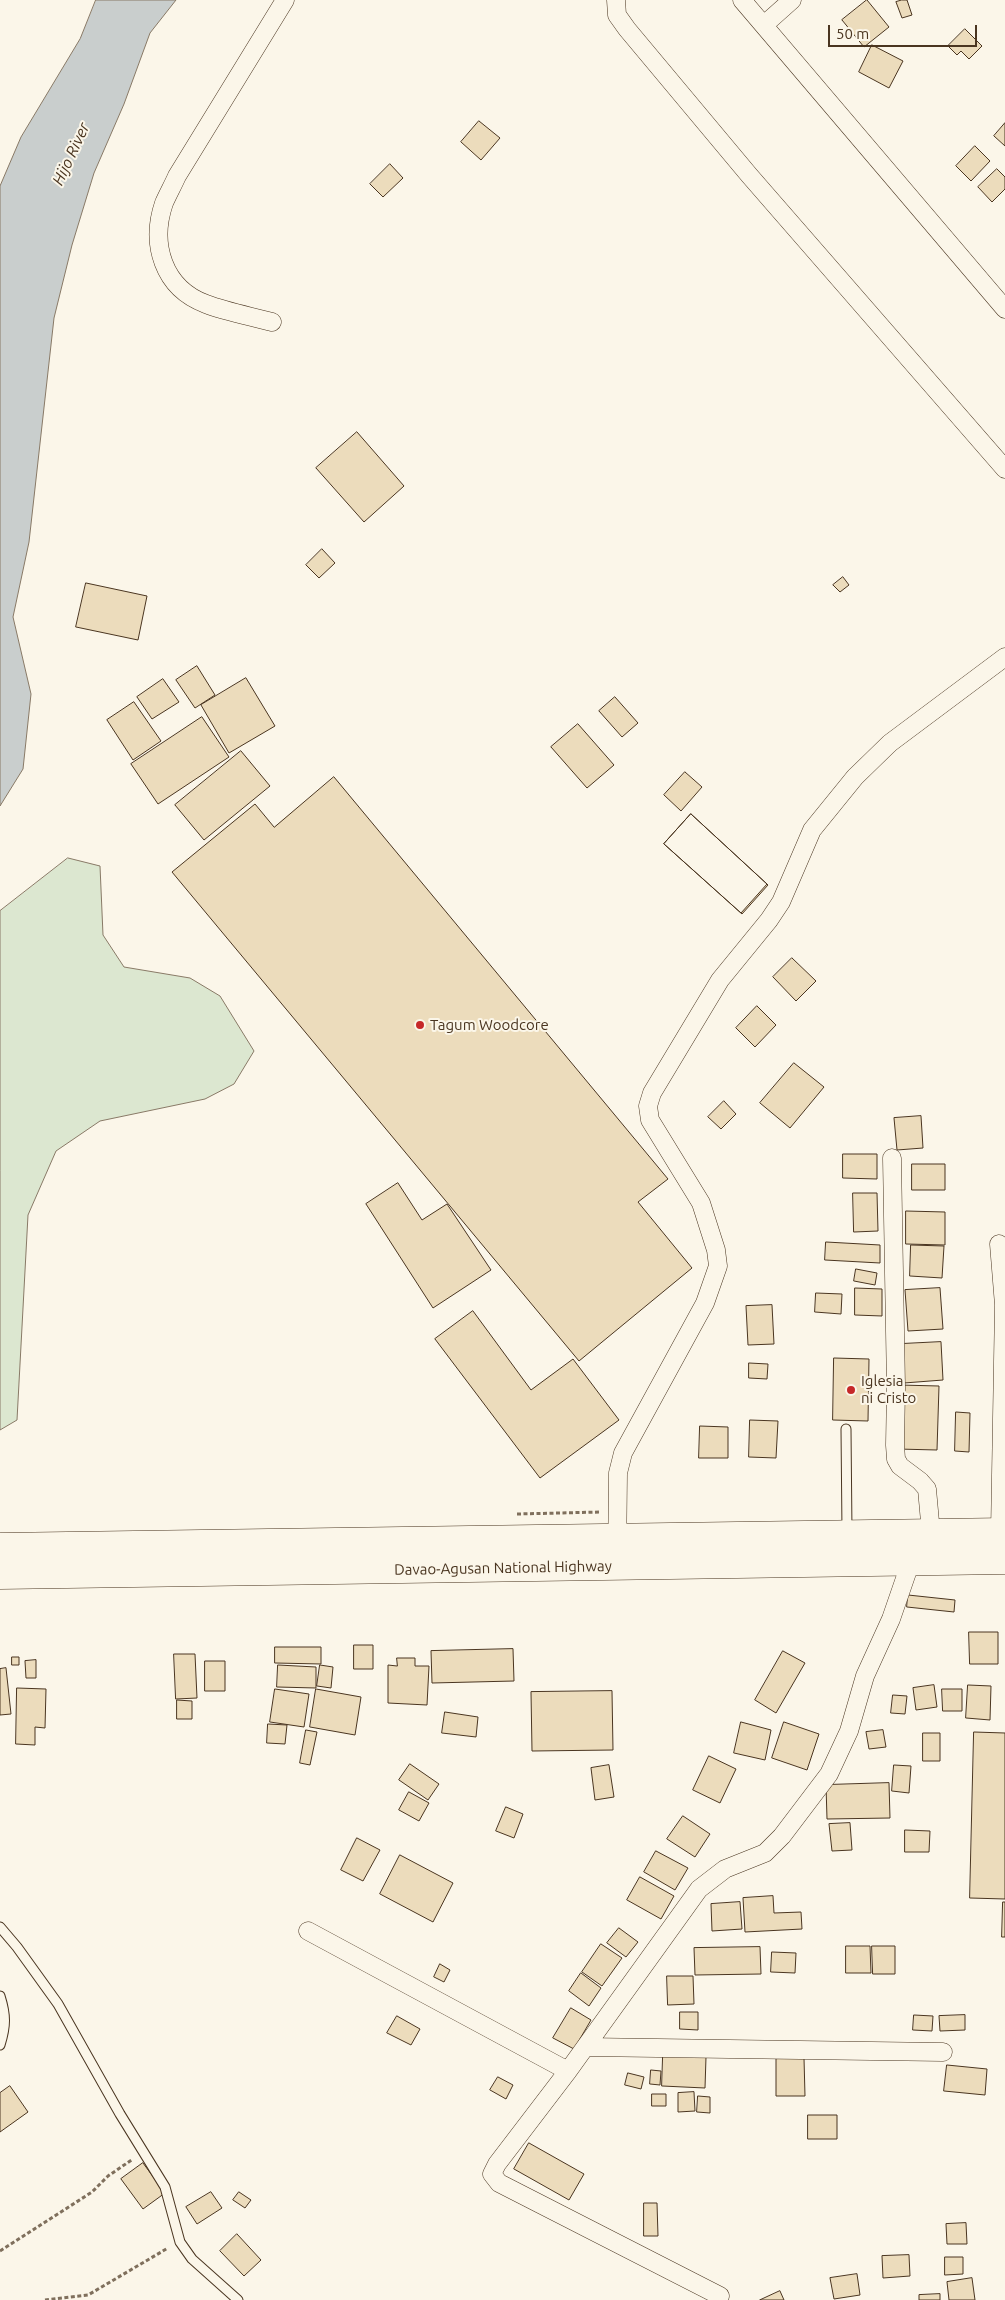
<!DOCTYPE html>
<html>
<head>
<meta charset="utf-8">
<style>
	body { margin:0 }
	#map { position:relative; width:1005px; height:2300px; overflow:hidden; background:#fbf6e9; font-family:Ubuntu,sans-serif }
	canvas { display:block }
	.scale { position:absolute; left:828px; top:25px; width:149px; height:22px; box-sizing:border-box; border:2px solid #4a3520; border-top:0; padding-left:6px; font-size:15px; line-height:18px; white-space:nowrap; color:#4a3520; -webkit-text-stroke:4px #fbf6e9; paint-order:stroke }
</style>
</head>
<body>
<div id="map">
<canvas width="1005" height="2300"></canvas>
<div class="scale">50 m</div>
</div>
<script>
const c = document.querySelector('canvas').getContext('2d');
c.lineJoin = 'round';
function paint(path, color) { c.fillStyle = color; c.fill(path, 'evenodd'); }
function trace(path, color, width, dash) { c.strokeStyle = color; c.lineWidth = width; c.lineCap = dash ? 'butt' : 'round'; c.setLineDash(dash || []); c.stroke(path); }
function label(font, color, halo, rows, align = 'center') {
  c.font = font + ' Ubuntu,sans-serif'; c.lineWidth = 4; c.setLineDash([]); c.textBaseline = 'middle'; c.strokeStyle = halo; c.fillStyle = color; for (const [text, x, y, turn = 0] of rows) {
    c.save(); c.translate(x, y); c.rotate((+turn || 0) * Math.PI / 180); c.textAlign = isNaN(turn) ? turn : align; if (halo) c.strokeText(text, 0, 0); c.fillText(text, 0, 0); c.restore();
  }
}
const green = new Path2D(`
	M68,858L100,866L103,935L124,967L190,978L220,996L254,1051L234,1084L205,1099L100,1121L56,1151L28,1215L17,1420L0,1430V911Z`);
paint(green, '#dce7d0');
trace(green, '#887966', 1);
const water = new Path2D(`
	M96,0H176L150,33L124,104L94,173L72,245L54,318L29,542L13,617L31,694L23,769L0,806V186L21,137L80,39Z`);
paint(water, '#c9cecd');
trace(water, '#887966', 1);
const building = new Path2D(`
	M867,0L889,27L864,47L842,20Z
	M902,0H907L912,15L902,18L896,2Z
	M965,29L982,46L969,59L961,51L957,55L948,46Z
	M872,45L903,61L889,88L859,72Z
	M479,121L500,138L481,160L461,142Z
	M1005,123V146L994,136Z
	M975,146L990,161L971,181L956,166Z
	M390,164L403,178L383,197L370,184Z
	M997,169L1005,177V189L992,202L978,187Z
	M357,432L404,486L364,522L316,468Z
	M322,549L335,563L319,578L306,565Z
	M843,577L849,585L840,592L833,585Z
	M86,583L147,596L138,640L76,627Z
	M197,666L215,695L195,708L176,680Z
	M246,678L275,726L229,753L201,705Z
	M163,679L179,702L152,719L137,697Z
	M615,697L638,723L622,737L599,711Z
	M134,702L161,741L133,760L107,720Z
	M202,717L229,757L158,804L131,764Z
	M578,724L614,765L587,788L551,747Z
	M241,751L270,786L204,840L175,805Z
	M685,772L702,787L681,811L664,795Z
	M334,777L668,1179L638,1202L692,1268L579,1361L172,872L255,804L274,827Z
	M691,814L768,885L742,914L664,844Z
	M691,814L767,884L741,913L664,844Z
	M792,958L816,981L796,1001L773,977Z
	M757,1006L776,1025L755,1047L736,1028Z
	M794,1063L824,1087L790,1128L760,1103Z
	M724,1101L736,1114L721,1129L708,1117Z
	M921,1116L923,1148L897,1150L894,1118Z
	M843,1154H877V1179L843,1178Z
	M912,1164H945V1190H912Z
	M398,1183L422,1220L447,1204L491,1270L433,1308L366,1204Z
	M853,1193H877L878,1231L854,1232Z
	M906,1211L945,1212V1245L906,1244Z
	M826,1242L880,1245V1263L825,1260Z
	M911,1245L944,1246L942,1278L910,1276Z
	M856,1269L877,1273L875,1285L854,1281Z
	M855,1288L882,1289V1316L855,1315Z
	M940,1288L943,1329L908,1331L905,1290Z
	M816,1293L842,1294L841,1314L815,1312Z
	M772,1305L774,1344L748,1345L746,1306Z
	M473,1311L531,1390L573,1359L619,1420L540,1478L435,1339Z
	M941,1342L943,1380L904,1383L901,1344Z
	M834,1358L869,1359L868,1421L833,1420Z
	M749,1363L768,1364L767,1379L749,1378Z
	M899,1385L939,1386L937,1450L897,1449Z
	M956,1412L970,1413L969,1452L955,1451Z
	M750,1420L778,1421L776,1458L749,1457Z
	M700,1426L728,1427V1458H699Z
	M908,1595L955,1600L954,1612L907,1607Z
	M969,1632H998V1664H970Z
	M354,1645H373V1669H354Z
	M275,1647H321V1664L275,1663Z
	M513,1649L514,1681L432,1683L431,1651Z
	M783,1651L805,1663L776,1713L755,1700Z
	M174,1654H195L197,1698L176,1699Z
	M12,1657H19V1665H12Z
	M397,1658H415V1666H429L427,1705L388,1703V1665L397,1666Z
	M36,1660V1678H26L25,1661Z
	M205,1661H225V1691H205Z
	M278,1665L316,1667V1688L277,1687Z
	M320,1665L333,1667L331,1688L317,1686Z
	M6,1668L11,1714L0,1715V1669Z
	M934,1685L937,1707L916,1710L913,1688Z
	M968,1685L991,1686L990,1720L966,1718Z
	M17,1688L46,1689L45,1728L35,1727V1745L16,1744Z
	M275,1689L309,1694L304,1727L270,1722Z
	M316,1689L361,1697L355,1735L310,1727Z
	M942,1689H962V1711H943Z
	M612,1691L613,1750L532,1751L531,1692Z
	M893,1695L907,1696L905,1714L891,1713Z
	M177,1700L192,1701V1719H177Z
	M445,1712L478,1717L476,1737L442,1733Z
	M741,1722L771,1730L765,1760L734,1753Z
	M784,1722L819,1734L807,1770L772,1758Z
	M268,1724L287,1725L285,1744L267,1743Z
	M306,1730L317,1732L310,1765L300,1763Z
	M883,1730L886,1747L869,1749L866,1732Z
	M974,1732L1005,1733V1899L970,1898Z
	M923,1733H940V1761H923Z
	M709,1756L736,1769L720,1803L693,1790Z
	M410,1764L439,1784L428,1800L399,1780Z
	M609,1765L614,1797L595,1800L591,1768Z
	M894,1765L911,1766L909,1793L892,1791Z
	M889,1783L890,1818L827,1819L826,1785Z
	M409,1792L429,1803L419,1821L399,1810Z
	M506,1807L523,1814L514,1838L496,1831Z
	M683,1816L710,1834L695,1857L667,1839Z
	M850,1823L852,1850L832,1851L829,1824Z
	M905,1830L930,1831L929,1852H905Z
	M357,1838L380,1850L363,1881L341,1870Z
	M656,1851L688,1868L675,1890L644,1872Z
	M400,1855L453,1883L433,1922L380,1894Z
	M640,1877L674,1896L661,1919L627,1900Z
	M773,1896L774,1913L801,1912L802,1929L745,1932L743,1898Z
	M740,1902L742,1929L712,1931L711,1904Z
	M1003,1902H1005V1937H1002Z
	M619,1928L638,1942L626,1957L607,1943Z
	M601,1944L622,1958L602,1986L582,1972Z
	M846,1946H870L871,1973H846Z
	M872,1946H895V1974H873Z
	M760,1947L761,1974L695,1975L694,1948Z
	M772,1952L796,1953L795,1973L771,1972Z
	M440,1964L450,1970L444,1982L434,1977Z
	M581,1973L601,1988L589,2006L569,1991Z
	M667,1976H693L694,2004L668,2005Z
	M571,2008L591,2020L574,2049L553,2038Z
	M680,2012H698V2030L680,2029Z
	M914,2015L933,2016L932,2031L913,2030Z
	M965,2015V2030L940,2031L939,2016Z
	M397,2016L420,2029L411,2045L387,2033Z
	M663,2056L706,2057L705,2088L662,2086Z
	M804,2058L805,2096H776V2059Z
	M947,2065L987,2069L985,2095L944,2091Z
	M651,2070L661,2071L660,2085L650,2084Z
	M628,2073L644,2077L641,2089L625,2085Z
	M498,2077L513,2085L506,2099L490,2090Z
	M10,2086L28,2112L0,2132V2093Z
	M694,2092L695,2111L678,2112V2093Z
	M652,2094H666V2106H652Z
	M698,2096L710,2097V2113L697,2112Z
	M808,2115H837V2139H808Z
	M529,2143L584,2174L569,2200L514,2169Z
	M143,2163L165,2193L143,2209L121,2179Z
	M211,2192L222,2208L197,2224L186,2207Z
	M239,2192L251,2200L245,2208L233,2200Z
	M644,2203H657L658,2236H644Z
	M966,2223L967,2244H947L946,2224Z
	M237,2234L261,2260L244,2276L220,2251Z
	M909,2255L910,2276L883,2278L882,2256Z
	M945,2257H963V2274L945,2275Z
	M857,2274L860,2295L834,2299L830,2278Z
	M972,2278L975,2300H949L947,2282Z
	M780,2291L784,2300H760Z
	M940,2294V2300H919V2295Z`);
paint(building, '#ecdcbc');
trace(building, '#4a3520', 1);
const service = new Path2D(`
	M846,1429L847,1532
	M0,1927L17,1947L58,2004L120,2114L165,2187L180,2242L192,2259L238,2300
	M0,1996C6,2015 6,2026 0,2045`);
const minor = new Path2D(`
	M616,0L617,15L627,29L749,175L1005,469
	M742,0L1005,309
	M764,25L792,0
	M272,322C250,316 227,312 206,304C163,288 150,244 164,203C168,194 173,185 177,176L285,0
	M892,1158L896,1388L895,1445L896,1459L900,1466L920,1481L927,1489L931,1533
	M999,1244L1004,1305L1000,1532
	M617,1567L618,1473L623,1453L705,1303L718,1266L716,1250L701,1203L650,1120L648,1106L652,1093L720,980L769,920L781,902L812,830L855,777L890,743L1005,657
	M308,1931L568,2071
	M586,2047L943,2052
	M720,2296L499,2183L492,2174L497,2164L568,2071L699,1889L725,1869L765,1853L782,1836L829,1774L849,1731L865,1676L891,1619L911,1561`);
const trunk = new Path2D(`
	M0,1547L1005,1532
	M0,1575L1005,1560`);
trace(service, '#4a3520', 11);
trace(minor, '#4a3520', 19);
trace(trunk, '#4a3520', 29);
trace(new Path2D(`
	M517,1514L601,1512
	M0,2251L92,2192L108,2176L133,2159
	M45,2300L88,2295L168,2248`), '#7f6f5c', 3, [4, 2.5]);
trace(service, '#fbf6e9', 9);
trace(minor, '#fbf6e9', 18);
trace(trunk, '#fbf6e9', 28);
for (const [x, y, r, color] of [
	[420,1025,5,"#c62828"],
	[851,1390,5,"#c62828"]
]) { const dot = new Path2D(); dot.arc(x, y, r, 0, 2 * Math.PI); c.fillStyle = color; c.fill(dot); trace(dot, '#fbf6e9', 2); }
label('15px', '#4a3520', '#fbf6e9', [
	["Tagum Woodcore",430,1025],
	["Iglesia",861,1381],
	["ni Cristo",861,1398]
], 'left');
label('15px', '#4a3520', '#fbf6e9', [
	["Davao-Agusan National Highway",503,1568,-1]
]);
label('italic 16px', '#4a3520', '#fbf6e9', [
	["Hijo River",71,154,-65]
]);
</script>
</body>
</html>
